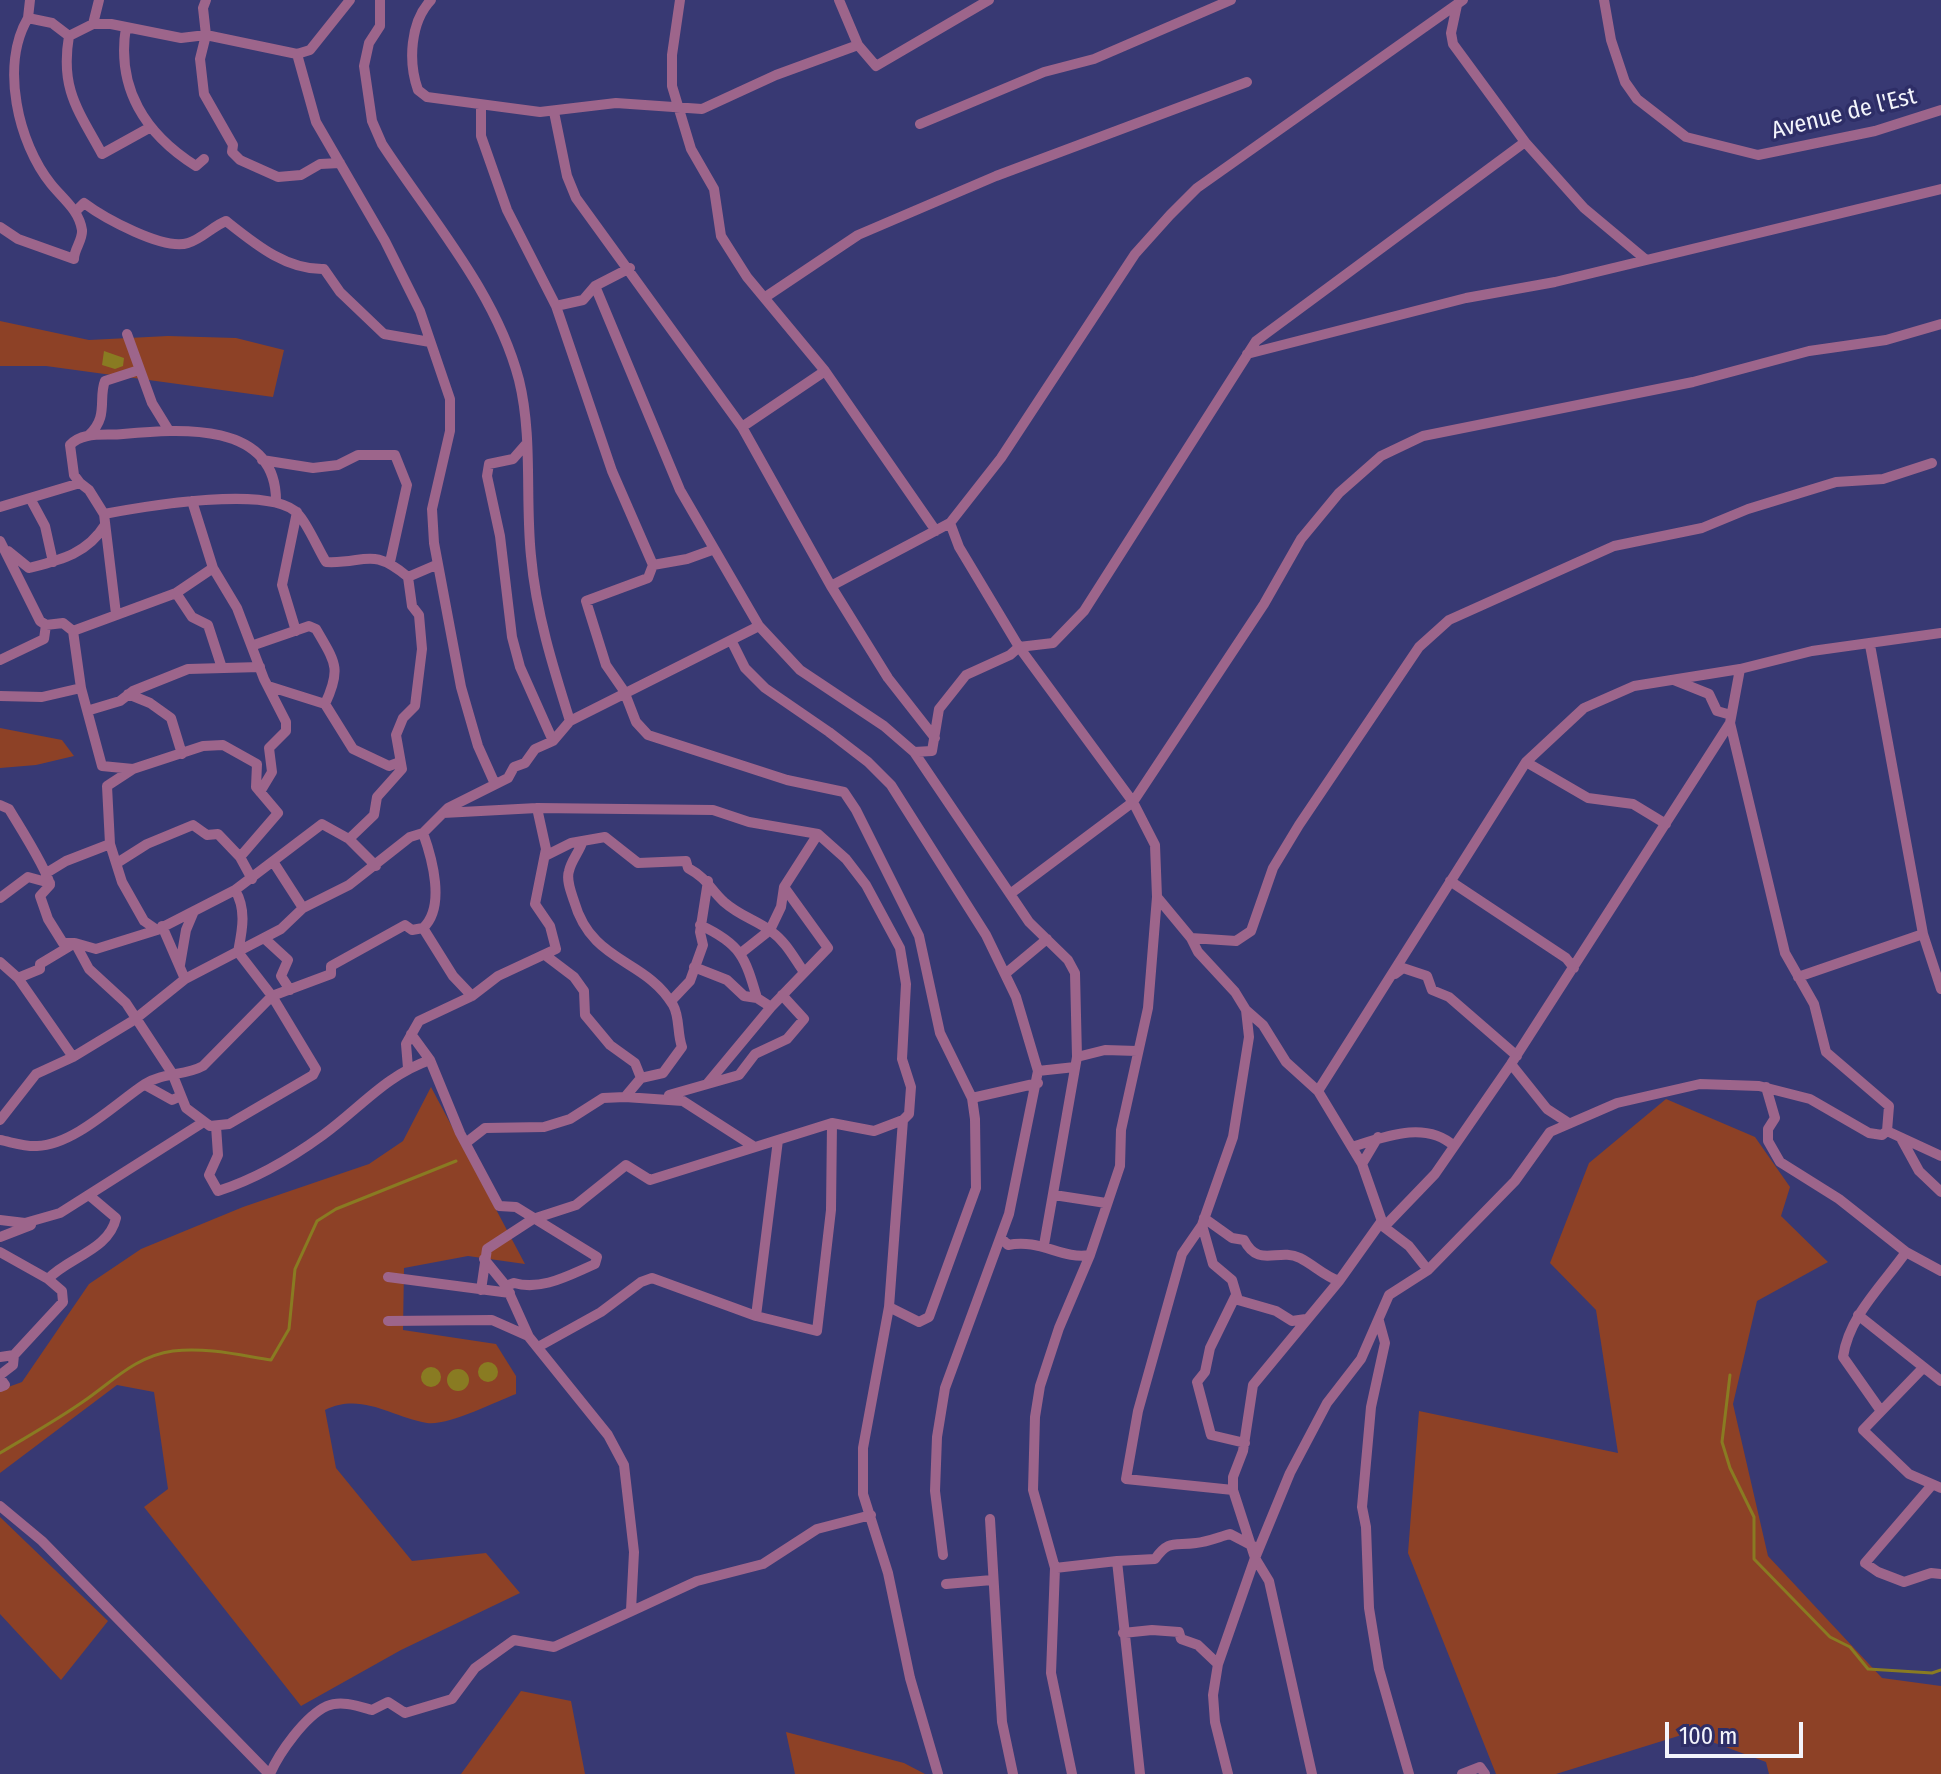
<!DOCTYPE html>
<html>
<head>
<meta charset="utf-8">
<style>
	body { margin:0 }
	#map { position:relative; width:1941px; height:1774px; overflow:hidden; background:#383973; font-family:"Fira Sans Condensed",sans-serif }
	canvas { display:block }
	.scale { position:absolute; left:1665px; top:1722px; width:138px; height:36px; box-sizing:border-box; border:4px solid #f3f4fb; border-top:0; padding-left:10px; font-size:24px; line-height:28px; white-space:nowrap; color:#f3f4fb; -webkit-text-stroke:6px #2e2e67; paint-order:stroke }
</style>
</head>
<body>
<div id="map">
<canvas width="1941" height="1774"></canvas>
<div class="scale">100 m</div>
</div>
<script>
const c = document.querySelector('canvas').getContext('2d');
c.lineJoin = 'round';
function paint(path, color) { c.fillStyle = color; c.fill(path, 'evenodd'); }
function trace(path, color, width, dash) { c.strokeStyle = color; c.lineWidth = width; c.lineCap = dash ? 'butt' : 'round'; c.setLineDash(dash || []); c.stroke(path); }
function label(font, color, halo, rows, align = 'center') {
  c.font = font + ' "Fira Sans Condensed",sans-serif'; c.lineWidth = 7; c.setLineDash([]); c.textBaseline = 'middle'; c.strokeStyle = halo; c.fillStyle = color; for (const [text, x, y, turn = 0] of rows) {
    c.save(); c.translate(x, y); c.rotate((+turn || 0) * Math.PI / 180); c.textAlign = isNaN(turn) ? turn : align; if (halo) c.strokeText(text, 0, 0); c.fillText(text, 0, 0); c.restore();
  }
}
paint(new Path2D(`
	M0,321L89,340L168,336L236,338L284,350L273,397L46,366H0Z
	M0,728L62,740L74,756L36,765L0,768Z
	M431,1087L525,1264L468,1256L404,1268L403,1330L496,1344L516,1376V1394C495,1402 448,1426 427,1423C391,1417 362,1392 325,1410L336,1468L412,1561L486,1553L520,1593L401,1650L301,1706L144,1507L168,1489L154,1392L117,1385L0,1473V1390L22,1382L89,1284L141,1249L243,1207L369,1164L403,1141Z
	M1666,1099L1755,1137L1790,1187L1781,1216L1828,1262L1757,1301L1733,1404L1768,1556L1882,1678L1941,1686V1774H1769L1766,1762L1688,1733L1556,1774H1496L1408,1553L1419,1411L1618,1453L1596,1310L1550,1263L1589,1163Z
	M0,1517L108,1621L61,1680L0,1614Z
	M521,1691L571,1701L585,1774H461Z
	M786,1732L904,1763L925,1774H795Z`), '#8d4126');
paint(new Path2D(`
	M104,351L124,358L123,366L115,369L102,365Z
	M478 1372a10 10 0 1 1 20 0a10 10 0 1 1-20 0Z
	M421 1377a10 10 0 1 1 20 0a10 10 0 1 1-20 0Z
	M447 1380a11 11 0 1 1 22 0a11 11 0 1 1-22 0Z`), '#897b22');
trace(new Path2D(`
	M1730,1375L1722,1442L1730,1468L1754,1517V1559L1830,1637L1850,1647L1868,1669L1932,1673L1941,1670
	M0,1453C28,1436 57,1420 84,1401C113,1381 136,1356 173,1351C206,1347 239,1355 271,1360L289,1329L295,1269L317,1221L336,1209L456,1161`), '#897b22', 3);
trace(new Path2D(`
	M30,0L28,18L52,23L69,36L93,24H111L181,38L206,35L297,54
	M206,0L203,8L206,35L200,59L204,94L233,145L232,152L240,160L278,177L301,175L320,164L340,163
	M350,0L310,50L297,54L316,122L385,241L420,311L450,399V431L432,509L434,543L461,687L478,746L495,784
	M380,0V26L369,43L364,66L372,121L382,144C431,219 496,292 519,380C533,437 525,498 531,556C536,613 553,667 570,721
	M431,0C410,22 408,62 418,90L427,97L540,112L616,103L702,109L776,75L858,45
	M680,0L672,55V86L691,149L714,189L721,236L747,277L825,371L936,531
	M839,0L858,45L876,66L989,0
	M1604,0L1611,40L1625,82L1637,99L1686,137L1758,155L1875,131L1941,110
	M1457,5L1451,33L1453,44L1525,142L1584,208L1645,259
	M93,24L99,0
	M126,27C116,88 145,134 196,166L204,159
	M69,36C60,89 78,110 102,154L149,128
	M481,105V136L507,210L556,306L612,471L653,565L648,578L586,601L606,665L624,691L636,722L648,735L787,780L844,792L856,810L919,936L940,1033L972,1098L975,1119L976,1188L929,1317L919,1322L889,1307
	M554,112L567,176L576,198L742,427L831,586L888,678L935,738
	M920,124L1044,72L1094,59L1231,0
	M76,211L84,203C104,218 164,251 188,243C202,239 213,226 226,221C255,244 286,270 324,269L340,292L384,334L430,342
	M0,227L18,239L74,259C74,249 83,240 82,230C79,210 63,199 51,184C18,143 0,65 28,18
	M595,286L680,490L759,626L800,670L884,726L914,752L1029,922L1068,960L1075,973L1077,1057L1044,1245
	M767,296L858,235L996,176L1247,82
	M556,306L583,300L595,286L630,268
	M127,334L152,403L168,429
	M1247,354L1466,298L1555,282L1941,189
	M742,427L825,371
	M89,435C109,417 98,398 105,381L139,370
	M527,443L513,459L489,464L487,476L500,536L512,637L520,667L553,741
	M262,460L313,468L338,465L358,455H395L407,485L390,562
	M80,483L74,475L70,445C83,431 105,436 123,434C178,429 277,420 276,502
	M31,500L45,526L53,562
	M192,501L213,568L237,608L264,679L286,722V731L269,748L272,772L260,792
	M0,507L80,483L89,490L104,514L116,614
	M104,514C142,507 272,484 298,514C307,523 318,549 326,562C366,564 371,546 408,577L436,565
	M950,523L959,547L1019,647L1133,802L1155,845L1157,897L1148,1008L1121,1130L1120,1166L1090,1255L1059,1328L1040,1386L1035,1417L1033,1490L1055,1568L1051,1673L1072,1774
	M0,541L40,621L46,625L63,623L73,631L176,593L213,568
	M8,551L29,568C60,560 87,554 105,525
	M653,565L687,559L712,550
	M831,586L950,523L1001,458L1135,254L1170,215L1197,188L1463,0
	M176,593L192,617L208,625L222,668
	M73,631L81,688L102,766L133,769L203,746L223,745L257,764L256,787L278,813L240,857L252,879
	M296,631L282,585L297,512
	M732,642L745,668L765,688L829,732L868,762L891,785L986,935L1016,997L1038,1071L1009,1214L945,1388L937,1437L935,1491L943,1555
	M254,645L309,626L316,629C335,662 342,668 325,704
	M1870,645L1923,934L1941,989
	M0,660L44,639L46,625
	M1740,669L1730,723L1785,953L1814,1004L1826,1052L1889,1106L1887,1131
	M1674,680L1709,694L1717,711L1731,715
	M268,686L325,704L353,749L389,766L400,762
	M128,694L150,703L171,718L182,754
	M0,696L42,697L81,688
	M90,710L120,701L133,691L188,669L260,667
	M914,752L932,751L939,709L966,675L1010,655L1019,647L1053,643L1084,611L1256,341L1525,142
	M1526,762L1588,798L1633,804L1666,824
	M133,769L107,786L110,844L122,882L144,921L157,930
	M0,805L9,809C19,826 47,869 50,885L40,896L48,919L63,943H75L89,969L126,1003L172,1073L186,1108L210,1126L229,1124L313,1075L316,1069L272,996L238,952C242,931 247,910 235,890
	M443,813L537,808L713,810L749,822L818,834L846,859L866,885L900,948L906,984L902,1059L911,1087L909,1114L903,1120L889,1307L863,1448V1494L888,1573L910,1678L938,1774
	M349,839L374,815L377,797L402,769L396,735L403,718L415,706L422,649L419,615L412,606L408,577
	M582,843C579,852 571,861 569,871C566,880 571,892 574,901C592,964 645,958 673,1005C680,1017 677,1034 682,1047L663,1073L641,1078L625,1097
	M545,856L571,843L605,837L638,863L686,861L688,868C708,879 709,888 724,902C741,917 757,920 772,932C786,942 794,958 804,972
	M117,863L147,844L193,825L207,835L218,834L240,857
	M274,863L303,908
	M48,872L66,861L110,844
	M1450,881L1566,958L1574,968
	M1010,894L1133,802L1264,604L1301,539L1339,493L1381,456L1423,436L1693,382L1809,351L1886,340L1941,324
	M1157,897L1191,938L1198,952L1235,992L1246,1010L1249,1037L1233,1137L1202,1225L1182,1254L1138,1411L1126,1479L1233,1490L1255,1558L1269,1581L1312,1774
	M0,898L28,877L50,883
	M700,925C741,944 745,957 757,998
	M162,926L185,979
	M423,928L453,976L472,996
	M264,938L288,960L281,976L290,990
	M1191,938L1236,941L1251,931L1273,868L1299,825L1419,647L1449,620L1614,546L1702,528L1748,509L1836,482L1883,479L1932,463
	M741,953L770,930L781,907L784,887L818,834
	M545,955L574,977L584,991L585,1015L610,1045L635,1063L641,1078
	M0,962L18,978L73,1057
	M180,965L186,930L194,911
	M694,967L727,980L744,996L757,998L771,1007
	M1005,974L1047,939
	M1395,974L1403,968L1427,976L1432,990L1449,997L1517,1056
	M1798,977L1923,934
	M18,978L40,969V964L75,943L96,949L157,930L235,890L322,824L349,839L376,866
	M671,1001L690,981L703,945L700,932L708,881
	M1246,1010L1263,1025L1286,1062L1318,1091L1362,1164L1384,1227L1409,1246L1428,1270
	M411,1034L430,1060L460,1133L499,1206L516,1207L597,1257L595,1264C569,1275 542,1291 514,1283L506,1286
	M1077,1057L1105,1050L1137,1051
	M1511,1064L1547,1109L1567,1122
	M408,1068L406,1044L419,1021L472,996L498,976L556,949L550,926L535,904L546,849L537,808
	M1038,1071L1075,1067
	M707,1084L771,1007L828,948L784,887
	M145,1085L172,1100L181,1096
	M1766,1087L1775,1118L1768,1129V1141L1780,1162L1839,1199L1906,1252L1941,1271
	M1318,1091L1526,762L1584,708L1634,686L1740,669L1812,651L1941,633
	M669,1095L739,1075L755,1054L787,1039L804,1019L782,995
	M972,1098L1038,1083
	M0,1120L36,1074L73,1057L134,1020L185,979L281,929L303,908L349,885L410,837L423,833L448,808L508,778L514,767L525,763L535,749L553,741L570,721L759,626
	M216,1126L218,1155L209,1175L218,1191C256,1179 290,1159 323,1135C359,1109 386,1075 430,1060
	M0,1140C11,1142 26,1147 37,1146C74,1145 116,1103 145,1084C164,1072 185,1076 203,1066L272,996L331,974V966L405,925L412,930L423,928C446,907 432,858 423,833
	M1902,1140L1919,1171L1941,1192
	M467,1142L485,1128L544,1127L570,1119L603,1098L625,1097L683,1101L753,1146
	M1352,1147C1384,1137 1425,1120 1454,1146
	M1362,1164L1378,1137
	M1054,1195L1106,1203
	M1204,1218L1232,1238L1244,1240C1259,1269 1278,1247 1300,1258C1314,1265 1324,1276 1339,1281
	M0,1220L25,1223L60,1213L202,1123
	M1202,1225L1213,1264L1232,1280L1238,1300L1276,1311L1292,1321L1306,1319
	M1384,1227L1435,1174L1511,1064L1730,723
	M0,1237L31,1225
	M1002,1239L1008,1245C1040,1238 1062,1260 1090,1255
	M0,1252L48,1279C69,1257 109,1250 116,1218L90,1196
	M484,1259L506,1286L529,1337L608,1435L624,1465L634,1552L631,1610
	M388,1277L510,1293
	M481,1290L487,1249L533,1219L576,1205L626,1165L650,1180L832,1123L874,1131L903,1120
	M1235,1297L1210,1348L1205,1372L1197,1382L1211,1435L1245,1443
	M1858,1315L1941,1381
	M756,1316L778,1140
	M388,1321L492,1320L528,1336
	M1379,1321L1385,1343L1371,1407L1362,1507L1366,1527L1369,1608L1379,1669L1409,1774
	M538,1347L601,1312L641,1282L652,1278L756,1316L817,1331L831,1210L832,1123
	M0,1357L14,1355L63,1302L62,1291L48,1279
	M1922,1369L1863,1430L1909,1474L1941,1488
	M0,1375L13,1365L14,1355
	M0,1378L5,1385L0,1387
	M1881,1411L1843,1357C1849,1316 1882,1286 1906,1252
	M1932,1485L1865,1563L1878,1572L1904,1582L1931,1573L1941,1574
	M1233,1490V1477L1243,1451L1253,1385L1339,1281L1381,1222
	M0,1506L42,1541L269,1774
	M990,1519L1002,1722L1013,1774
	M1117,1561L1155,1559C1169,1539 1175,1546 1196,1543C1207,1542 1219,1537 1230,1534L1253,1546
	M1055,1568L1117,1561L1140,1774
	M946,1584L992,1580
	M1123,1633L1152,1630L1179,1632L1181,1639L1198,1645L1218,1664
	M270,1774C279,1753 305,1716 327,1706C341,1700 358,1706 372,1710L388,1702L405,1713L452,1699L475,1668L514,1640L554,1647L697,1581L763,1564L817,1529L871,1515
	M1228,1774L1215,1722L1213,1695L1218,1664L1255,1558L1290,1473L1327,1403L1361,1359L1389,1295L1428,1270L1515,1181L1550,1132L1617,1103L1700,1084L1759,1086L1810,1099L1869,1133L1882,1135L1887,1131L1941,1156
	M1462,1774L1480,1767L1485,1774`), '#9d658b', 10);
label('24px', '#f3f4fb', '#2e2e67', [
	["Avenue de l'Est",1844,114,-14]
]);
</script>
</body>
</html>
